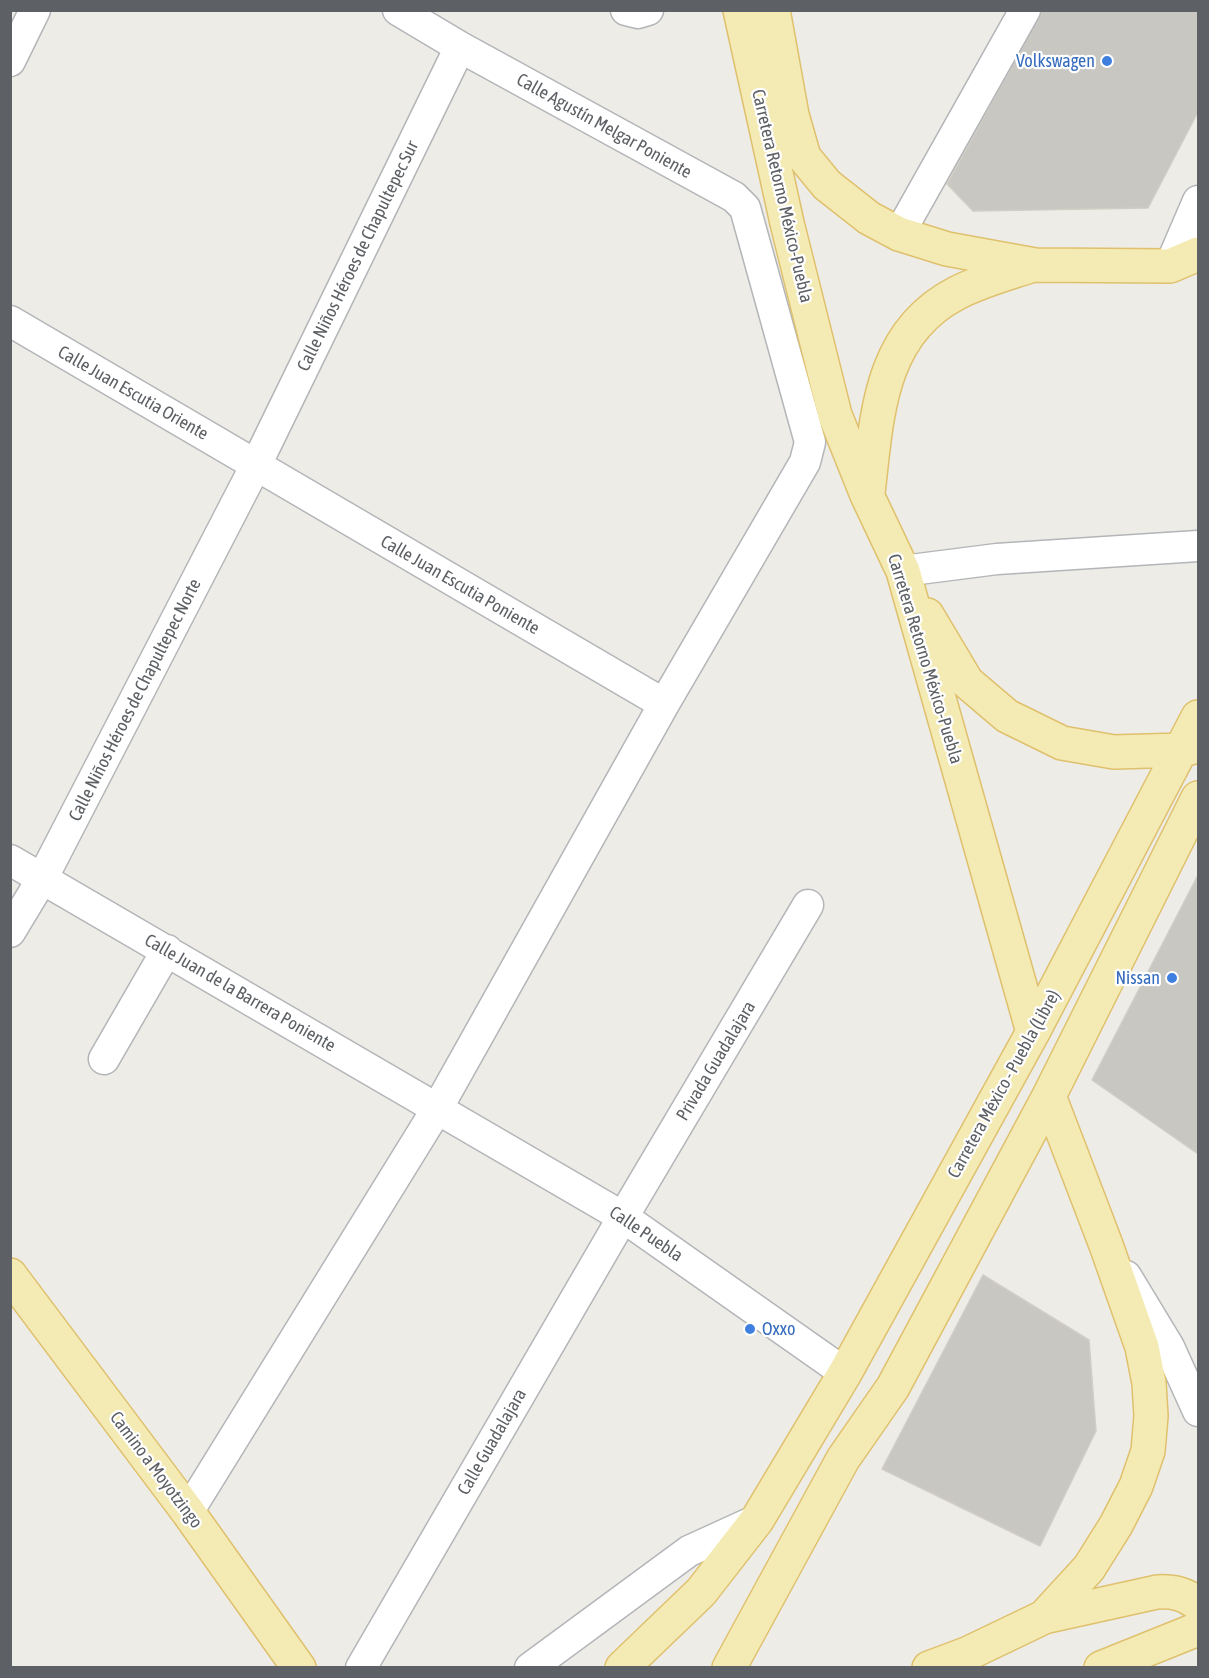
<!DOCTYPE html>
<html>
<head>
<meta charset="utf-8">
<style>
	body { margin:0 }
	#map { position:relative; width:1209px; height:1678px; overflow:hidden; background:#edece6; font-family:"Asap Condensed",sans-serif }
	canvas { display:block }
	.frame { position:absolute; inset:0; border:12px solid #5d6064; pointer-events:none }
</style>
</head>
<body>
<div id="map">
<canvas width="1209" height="1678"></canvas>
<div class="frame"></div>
</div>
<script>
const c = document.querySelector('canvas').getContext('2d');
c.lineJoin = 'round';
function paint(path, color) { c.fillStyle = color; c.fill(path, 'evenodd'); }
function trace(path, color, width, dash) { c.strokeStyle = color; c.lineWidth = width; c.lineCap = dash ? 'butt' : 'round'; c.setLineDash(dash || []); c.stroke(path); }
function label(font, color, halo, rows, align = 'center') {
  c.font = font + ' "Asap Condensed",sans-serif'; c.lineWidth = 4.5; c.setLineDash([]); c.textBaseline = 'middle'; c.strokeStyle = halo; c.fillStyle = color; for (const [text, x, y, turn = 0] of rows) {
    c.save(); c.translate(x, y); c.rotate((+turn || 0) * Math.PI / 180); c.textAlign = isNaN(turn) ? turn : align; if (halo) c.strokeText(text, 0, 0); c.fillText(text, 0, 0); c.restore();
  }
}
const building = new Path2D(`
	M1043,10H1198V112L1148,208L973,211L947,184Z
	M1198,875V1154L1092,1080Z
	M983,1275L1089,1340L1096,1431L1040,1546L882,1469Z`);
paint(building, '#c9c7c2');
trace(building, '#d1cec5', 1.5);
const minor = new Path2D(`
	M626,10L638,13L648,10
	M10,61L35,10
	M899,234L1025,10
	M1170,266L1198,201
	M10,321L664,704
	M903,571L997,559L1198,546
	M10,860L623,1217L845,1373
	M10,932L42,879L256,465L460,47
	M104,1059L167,950
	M1126,1276L1169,1347L1198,1411
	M188,1512L437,1109L664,704L805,462L810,442L745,208L734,197L460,47L398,10
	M361,1668L623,1217L808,905
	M530,1668L689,1551L757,1520`);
const major = new Path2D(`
	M740,10L787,223L835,415L867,495L903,571L1033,1032
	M773,10L792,115L804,157L827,185L869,218L899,234L947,249L1035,265L1170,266L1198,254
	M868,493C877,416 879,333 957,293C980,281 1006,274 1030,266
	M927,615L967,682L1007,716L1062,743L1114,752L1182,750L1198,746
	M10,1275L188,1512L299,1668
	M1044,1617L1157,1592C1174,1591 1185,1594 1198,1604
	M622,1668L701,1592L757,1520L845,1373L1033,1032L1198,717
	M729,1668L843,1459L893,1387L1049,1096L1198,798
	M929,1668L969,1653L1044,1617L1089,1568L1116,1525L1136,1486L1148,1451L1151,1416L1149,1383L1142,1347L1106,1245L1049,1096
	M1101,1668L1198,1629`);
trace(minor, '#b3b5b8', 33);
trace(major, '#dfc06d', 36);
trace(minor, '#fff', 30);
trace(major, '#f4ebb4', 33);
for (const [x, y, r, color] of [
	[1107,61,6,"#3f7fe0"],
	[1172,978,6,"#3f7fe0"],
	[750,1329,6,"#3f7fe0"]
]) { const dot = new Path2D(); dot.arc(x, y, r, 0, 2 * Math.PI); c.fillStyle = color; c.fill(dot); trace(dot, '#fff', 2); }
label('18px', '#366cbe', '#fff', [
	["Volkswagen",1095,61],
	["Nissan",1160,978],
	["Oxxo",762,1329,"left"]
], 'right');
label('18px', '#5d6064', '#fff', [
	["Calle Agustín Melgar Poniente",604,126,29],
	["Carretera Retorno México-Puebla",782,196,77],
	["Calle Niños Héroes de Chapultepec Sur",358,256,-64],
	["Calle Juan Escutia Oriente",133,393,30],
	["Calle Juan Escutia Poniente",460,585,30],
	["Carretera Retorno México-Puebla",925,659,73],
	["Calle Niños Héroes de Chapultepec Norte",135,700,-63],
	["Calle Juan de la Barrera Poniente",240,993,30],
	["Privada Guadalajara",716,1061,-59],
	["Carretera México - Puebla (Libre)",1004,1084,-61],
	["Calle Puebla",646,1234,34],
	["Calle Guadalajara",492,1442,-60],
	["Camino a Moyotzingo",156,1470,53]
]);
</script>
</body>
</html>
